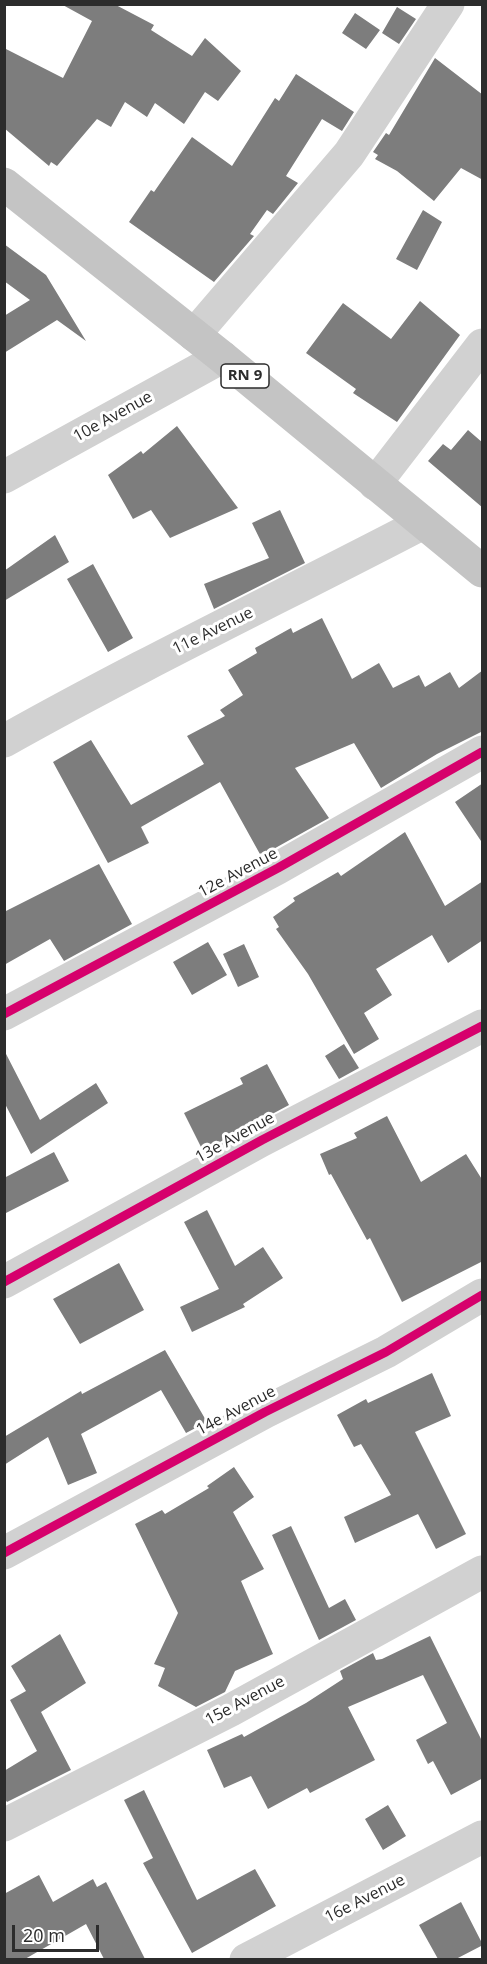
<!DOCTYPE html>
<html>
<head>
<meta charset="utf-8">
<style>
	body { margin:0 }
	#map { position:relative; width:487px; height:1964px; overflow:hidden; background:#fff; font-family:"Open Sans",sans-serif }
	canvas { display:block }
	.frame { position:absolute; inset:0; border:6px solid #2c2c2c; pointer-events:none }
	.scale { position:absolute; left:12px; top:1925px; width:87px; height:27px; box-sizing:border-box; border:3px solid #2c2c2c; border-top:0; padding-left:8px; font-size:18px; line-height:21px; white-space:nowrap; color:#2c2c2c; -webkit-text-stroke:4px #fff; paint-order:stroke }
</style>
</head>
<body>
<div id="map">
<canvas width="487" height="1964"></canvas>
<div class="frame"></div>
<div class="scale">20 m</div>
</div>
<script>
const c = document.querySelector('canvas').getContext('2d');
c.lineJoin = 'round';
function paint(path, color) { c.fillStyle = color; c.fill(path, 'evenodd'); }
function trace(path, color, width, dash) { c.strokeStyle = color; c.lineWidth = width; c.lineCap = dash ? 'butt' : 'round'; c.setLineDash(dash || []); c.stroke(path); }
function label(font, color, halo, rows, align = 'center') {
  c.font = font + ' "Open Sans",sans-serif'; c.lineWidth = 6; c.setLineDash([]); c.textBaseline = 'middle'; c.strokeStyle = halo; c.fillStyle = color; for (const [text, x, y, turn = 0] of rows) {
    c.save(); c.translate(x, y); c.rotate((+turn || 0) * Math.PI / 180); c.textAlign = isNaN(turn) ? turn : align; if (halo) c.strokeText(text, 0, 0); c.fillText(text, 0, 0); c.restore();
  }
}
paint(new Path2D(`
	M61,4H114L154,25L151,30L192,56L205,38L241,71L218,101L205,92L184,124L155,103L147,117L125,102L111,127L97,119L57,166L51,162L49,166L4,128V48L63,78L92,21Z
	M397,7L416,19L399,44L382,33Z
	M355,13L380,30L366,49L342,33Z
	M435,58L483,95V180L461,168L434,201L397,171L375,159L378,155L373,152L386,133L389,135Z
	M296,74L354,112L342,131L322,119L286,176L298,183L273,214L267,210L250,234L254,236L214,282L129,222L151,190L154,192L192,137L232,166L275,98L279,101Z
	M423,210L442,222L417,270L396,259Z
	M4,244L46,275L86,341L57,320L4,353V316L30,300L4,281Z
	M420,301L460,335L397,422L353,393L356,389L306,353L343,303L391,339Z
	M177,426L238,508L170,538L151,510L133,519L108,475L141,451L143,454Z
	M468,430L483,443V508L428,461L443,444L451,450Z
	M280,510L305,563L214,609L204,584L269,558L252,523Z
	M55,535L69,562L4,601V571Z
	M93,564L133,638L108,652L67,579Z
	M322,618L352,679L379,663L393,688L419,675L425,687L450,672L459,688L483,670V731L437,754L381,788L354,743L295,768L329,818L261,856L220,782L141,827L149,843L108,863L53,762L91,740L131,805L204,764L187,736L225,716L220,710L243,695L228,670L257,653L255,648L291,628L293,633Z
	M483,783V844L455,802Z
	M405,832L445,906L483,881V940L448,963L432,935L376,969L392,995L364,1013L379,1039L354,1054L308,974L276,929L279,927L273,917L295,901L293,898L338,872L341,876Z
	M99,864L132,924L64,961L50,939L4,965V912Z
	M208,942L227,975L192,995L173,962Z
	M244,944L259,977L238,987L223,954Z
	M344,1044L359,1068L339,1079L325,1056Z
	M4,1050L40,1120L96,1083L108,1103L31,1154L4,1102Z
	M267,1064L289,1105L203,1151L184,1113L243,1084L240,1078Z
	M387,1116L421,1182L466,1154L483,1181V1261L402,1302L370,1238L367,1240L331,1174L329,1175L320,1154L357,1138L354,1133Z
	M54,1152L69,1181L4,1214V1178Z
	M207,1210L235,1266L263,1247L283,1278L243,1304L245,1307L192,1332L180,1307L219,1289L184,1222Z
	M119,1263L144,1310L80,1344L53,1299Z
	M165,1350L207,1422L186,1433L161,1390L81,1434L97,1473L68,1485L48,1437L4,1465V1437L81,1391L82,1394Z
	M432,1373L451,1416L415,1432L466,1534L436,1549L418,1514L355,1543L344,1517L391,1495L361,1444L354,1447L337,1415L366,1399L368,1403Z
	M234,1467L254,1497L233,1512L264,1569L241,1581L273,1654L235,1671L225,1692L196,1707L158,1686L165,1668L154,1664L178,1613L135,1524L162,1510L165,1514L209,1488L207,1486Z
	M291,1526L329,1608L345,1599L356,1620L319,1640L272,1535Z
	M60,1634L86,1683L41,1712L71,1770L7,1802L4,1798V1771L37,1751L10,1700L26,1691L11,1666Z
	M430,1636L483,1743V1778L451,1795L433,1761L428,1764L416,1740L447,1723L423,1675L348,1707L375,1760L310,1793L307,1788L268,1809L251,1776L224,1788L207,1750L242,1734L244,1737L306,1703L343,1679L340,1671L373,1653L376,1660L382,1659Z
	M144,1790L197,1900L255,1869L276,1906L192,1953L143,1863L153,1858L124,1800Z
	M388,1805L406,1836L383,1850L365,1819Z
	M39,1875L53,1902L93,1879L97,1887L106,1882L145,1959H104L86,1924L25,1959H4V1894Z
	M461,1902L483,1945L456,1959H438L419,1925Z`), '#7d7d7d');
trace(new Path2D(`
	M194,335L349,154L448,4
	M4,477L222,357
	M375,484L482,345
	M4,741C141,664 283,596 423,523
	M4,1014L278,868L482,752
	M4,1282L262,1140L482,1026
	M4,1553L265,1412L386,1352L482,1295
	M4,1825L231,1710L482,1572
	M246,1960L482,1837`), '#d1d1d1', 33);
trace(new Path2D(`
	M4,184L222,357L482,571`), '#c4c4c4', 33);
trace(new Path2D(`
	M4,1014L278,868L482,752
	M4,1282L262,1140L482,1026
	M4,1553L265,1412L386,1352L482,1295`), '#d6006c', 9);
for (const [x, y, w] of [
	[245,376,48]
]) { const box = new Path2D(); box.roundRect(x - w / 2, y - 12, w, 24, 4.5); c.fillStyle = '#fff'; c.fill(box); trace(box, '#2c2c2c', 1.5); }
label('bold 15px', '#2c2c2c', null, [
	["RN 9",245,376]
]);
label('16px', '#2c2c2c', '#fff', [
	["10e Avenue",113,417,-29],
	["11e Avenue",213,631,-26],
	["12e Avenue",238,873,-28],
	["13e Avenue",235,1138,-29],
	["14e Avenue",236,1411,-28],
	["15e Avenue",245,1701,-28],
	["16e Avenue",365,1899,-27]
]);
</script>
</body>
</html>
